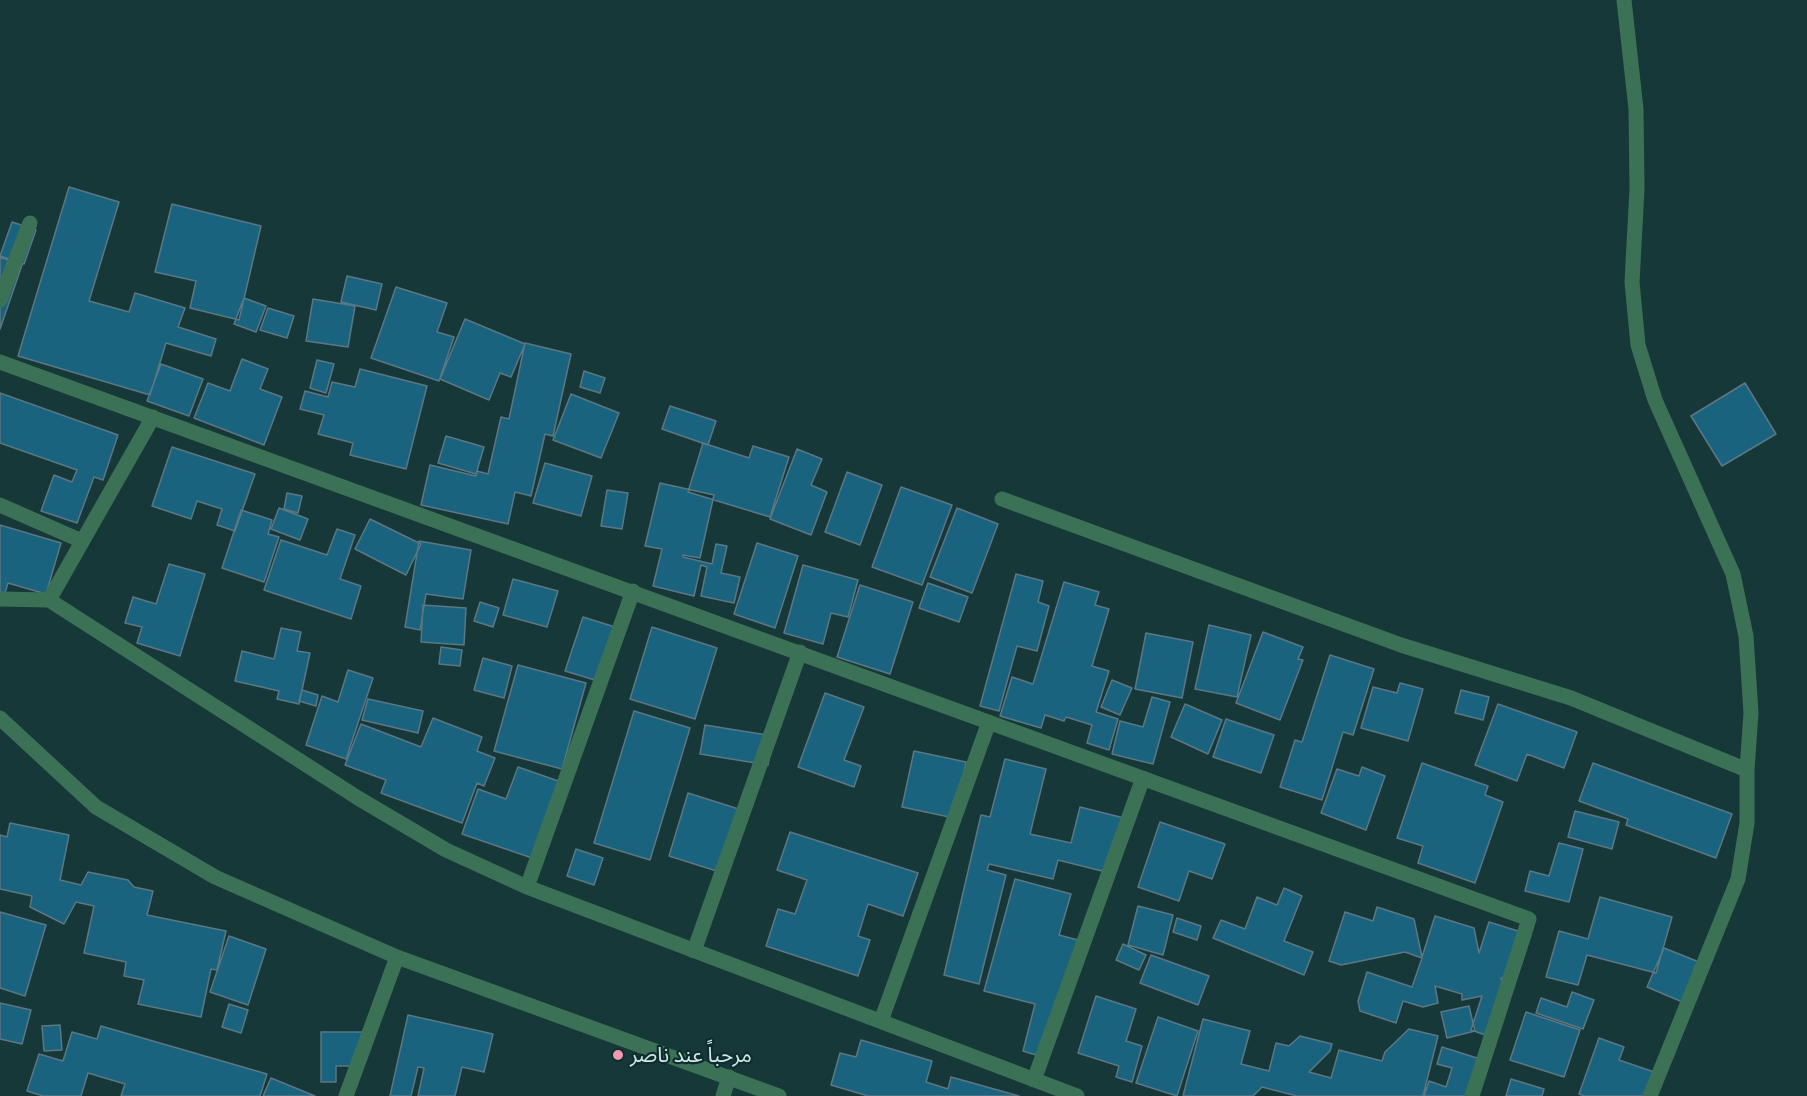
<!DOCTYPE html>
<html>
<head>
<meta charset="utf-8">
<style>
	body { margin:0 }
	canvas { display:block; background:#173838 }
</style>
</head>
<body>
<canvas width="1807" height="1096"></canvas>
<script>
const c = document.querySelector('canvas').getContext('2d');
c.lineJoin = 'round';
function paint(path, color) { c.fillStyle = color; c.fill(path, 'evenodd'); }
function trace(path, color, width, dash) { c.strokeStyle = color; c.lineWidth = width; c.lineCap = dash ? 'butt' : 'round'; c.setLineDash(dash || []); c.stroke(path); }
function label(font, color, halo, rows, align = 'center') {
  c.font = font + ' Ubuntu,"Noto Sans Arabic",sans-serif'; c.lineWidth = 4.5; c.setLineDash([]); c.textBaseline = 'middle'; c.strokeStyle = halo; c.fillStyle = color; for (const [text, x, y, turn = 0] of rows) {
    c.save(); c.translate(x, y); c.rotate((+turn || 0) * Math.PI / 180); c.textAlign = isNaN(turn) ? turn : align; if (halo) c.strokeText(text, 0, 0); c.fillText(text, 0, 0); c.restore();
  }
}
const building = new Path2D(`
	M69,187L119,202L89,301L129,312L135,293L185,308L178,327L216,339L211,356L166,343L150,395L18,356Z
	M172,204L261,226L239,320L190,308L196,281L155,272Z
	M12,222L36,230L24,264L0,256Z
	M0,257L22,265L0,329Z
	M347,276L382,284L376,310L341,302Z
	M396,287L447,303L437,332L454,337L439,381L371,358Z
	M244,298L266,306L256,332L234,324Z
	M313,299L355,306L348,347L306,341Z
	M268,308L294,316L287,338L260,330Z
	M465,319L525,344L511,377L500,373L489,400L440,379Z
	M525,343L571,354L553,436L545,434L531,496L515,492L508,524L421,505L430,465L476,476L477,471L488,474L501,417L509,419Z
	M242,359L268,369L260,389L282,397L264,445L194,418L208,383L230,391Z
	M317,360L334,364L326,393L310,388Z
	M161,364L203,379L189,416L147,401Z
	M360,369L427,386L406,469L350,455L353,443L318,434L324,415L300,409L305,391L328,397L332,382L355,387Z
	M584,371L605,378L600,393L580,387Z
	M1745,383L1776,434L1722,466L1691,416Z
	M0,393L118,435L103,480L94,477L77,523L41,511L54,475L72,482L77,470L0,443Z
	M571,394L619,413L601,458L553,440Z
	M670,406L716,421L708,445L662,429Z
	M446,436L484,447L476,474L438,463Z
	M703,443L749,458L753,446L789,457L770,517L688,492Z
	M172,447L255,474L235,531L217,525L222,509L197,501L191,519L152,506Z
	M797,449L822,459L811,485L827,492L811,535L770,519Z
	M545,463L592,476L581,516L533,503Z
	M847,472L882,485L860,545L825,532Z
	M660,483L714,495L700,558L683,555V557L712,564L716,544L727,546L721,573L740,577L734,603L701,596L707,567L701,565L694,596L653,586L662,549L645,546Z
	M901,487L952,505L922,585L872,567Z
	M607,490L628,493L622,529L601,526Z
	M287,493L302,496L298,513L284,509Z
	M279,508L308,519L300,540L271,529Z
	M957,508L998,524L972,593L930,577Z
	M241,510L272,520L268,534L279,537L264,582L222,568Z
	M370,519L421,544L406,575L355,549Z
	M0,525L61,543L46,594L8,583L5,593L0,592Z
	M337,529L355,535L340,579L361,586L351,619L264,590L281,540L327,555Z
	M419,541L471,550L463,599L426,594L420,630L405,627Z
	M757,543L798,556L775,628L734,614Z
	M169,564L205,574L180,656L137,643L142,627L125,623L133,597L156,604Z
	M803,565L858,580L848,617L831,613L823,644L784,633Z
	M1016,574L1043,581L1038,602L1049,606L1037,651L1017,646L999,711L980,706Z
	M513,579L558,591L547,627L503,615Z
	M1064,582L1099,592L1095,605L1109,609L1092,666L1109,671L1096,712L1118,719L1109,750L1087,743L1092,725L1066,717L1064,721L1045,715L1041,728L1000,716L1012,677L1033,684Z
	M928,583L968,597L959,622L919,608Z
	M860,585L913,602L890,674L837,657Z
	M480,602L499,608L493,627L474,621Z
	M423,605L466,608L464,645L421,642Z
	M583,617L615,627L598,681L565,671Z
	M1209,625L1251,635L1237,697L1195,689Z
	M652,627L717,648L695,719L630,699Z
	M281,628L301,632L297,651L310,653L299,704L277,699L279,691L235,681L242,651L274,659Z
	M1263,632L1303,647L1298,659L1303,660L1280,720L1236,703Z
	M1146,633L1193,642L1182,698L1135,689Z
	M441,647L462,650L460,666L439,664Z
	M1330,655L1374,669L1353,735L1343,732L1322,800L1280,787L1295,740L1302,742Z
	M483,658L512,666L504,698L474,690Z
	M518,665L586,683L562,769L494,751Z
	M348,670L373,678L346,759L306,745L322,696L338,702Z
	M1112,680L1132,688L1120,715L1101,707Z
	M1400,683L1423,689L1408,741L1361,728L1373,687L1397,693Z
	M302,690L318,695L316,706L299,701Z
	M1461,690L1489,697L1483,720L1455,713Z
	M825,693L864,707L844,760L861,766L854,787L798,767Z
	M1152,697L1170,702L1153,764L1112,754L1120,721L1143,727Z
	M368,699L423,711L418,733L362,720Z
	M1185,704L1222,720L1208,754L1171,737Z
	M1498,704L1577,732L1564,768L1527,754L1517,781L1475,765Z
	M634,711L690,728L650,860L594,843Z
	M433,718L482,737L477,751L495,758L484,786L477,783L462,823L381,793L386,780L345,765L361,724L421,747Z
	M1226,719L1274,735L1261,773L1213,757Z
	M705,725L773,736L768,765L700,754Z
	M914,751L966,762L954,818L902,807Z
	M1005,759L1046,769L1030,834L1071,843L1080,807L1124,818L1110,873L1058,860L1053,879L989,864L987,870L1006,875L979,984L944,975L981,815L990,817Z
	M1422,763L1488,786L1485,795L1503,802L1475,883L1418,863L1423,846L1397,838Z
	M1593,763L1732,814L1716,858L1626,825L1628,819L1579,801Z
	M518,767L564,783L535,859L462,834L478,789L506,799Z
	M1362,767L1385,776L1366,830L1321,813L1337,769L1359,776Z
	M688,793L745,811L726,874L669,856Z
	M1575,811L1619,822L1612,849L1568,837Z
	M1160,822L1225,844L1212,879L1189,871L1179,901L1138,887Z
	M10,823L69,835L60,880L81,885L88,872L128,880L134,887L153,891L147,915L226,931L217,970L211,969L201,1017L138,1004L144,980L124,976L126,962L84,953L94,906L76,902L64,924L30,907L32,896L0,889V835L7,837Z
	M790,832L918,873L903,916L868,904L858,936L870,940L858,976L766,946L778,909L795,914L807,880L777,870Z
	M1559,843L1583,849L1569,902L1525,891L1530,871L1549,876Z
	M576,849L603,858L594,885L567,876Z
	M1015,879L1071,894L1059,935L1078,940L1046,1058L1023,1051L1035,1004L984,991Z
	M1284,888L1302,896L1284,941L1313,952L1304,975L1213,938L1221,920L1245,929L1257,897L1277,905Z
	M1600,897L1672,917L1656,973L1587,955L1578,985L1546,977L1559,931L1588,939Z
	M1138,906L1173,915L1163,955L1128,945Z
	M1377,907L1414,919L1422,957L1435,916L1474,928L1479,953L1489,922L1531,935L1518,974L1501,978L1505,994L1491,1037L1471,1030L1482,996L1462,1000V994L1435,986L1438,1003L1423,1007L1403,1001L1396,1023L1360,1011L1358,1001L1367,972L1412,987L1422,958L1405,952L1341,965L1329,961L1345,912L1373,921Z
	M0,912L46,925L25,996L0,988Z
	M1177,918L1201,926L1197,940L1173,932Z
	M229,936L266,949L248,1005L210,992Z
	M1123,944L1146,955L1139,970L1116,960Z
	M1664,948L1709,966L1692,1006L1647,987Z
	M1151,955L1209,976L1198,1005L1140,983Z
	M1572,992L1594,1000L1583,1029L1536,1013L1541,998L1567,1007Z
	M1096,996L1136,1009L1126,1041L1142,1046L1132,1082L1116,1077L1119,1066L1078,1053Z
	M0,1003L31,1010L22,1044L0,1039Z
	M229,1004L248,1010L241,1033L222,1027Z
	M1469,1006L1475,1031L1447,1038L1441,1012Z
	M1526,1012L1580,1030L1564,1077L1510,1060Z
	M408,1015L493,1034L484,1072L462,1067L455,1096H418L424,1068L418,1067L411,1096H390Z
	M1158,1017L1198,1031L1177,1096L1136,1083Z
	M1203,1019L1250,1031L1241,1064L1269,1071L1276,1043L1289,1046L1300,1036L1332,1044L1330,1051L1309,1072L1331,1078L1339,1050L1382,1061L1385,1052L1409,1029L1438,1036L1423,1096H1297L1262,1087L1253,1096H1183Z
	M60,1025L62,1050L44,1051L42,1026Z
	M101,1026L267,1074L260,1096H121L125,1084L88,1073L81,1096H43L27,1091L39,1054L63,1061L72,1032L97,1039Z
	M321,1032H362L363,1066H336V1082H321Z
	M1599,1038L1624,1047L1619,1060L1660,1074L1652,1096H1584L1579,1094Z
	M861,1040L932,1061L926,1082L948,1089L951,1077L1019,1096H868L831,1085L840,1053L856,1057Z
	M1442,1047L1480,1059L1468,1096H1424L1429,1081L1446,1087L1452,1068L1437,1064Z
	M271,1078L315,1096H263Z
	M1511,1079L1544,1089L1542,1096H1506Z`);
paint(building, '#1a637f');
trace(building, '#5b7784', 1.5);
trace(new Path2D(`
	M1624,0L1636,109L1637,189L1632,282L1638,345L1655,400L1733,574L1746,636L1751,713L1747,770
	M0,300L30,223
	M0,362L1529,919L1472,1096
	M1002,499L1401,645L1571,698L1747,770V823L1738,879L1650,1096
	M0,505L82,541
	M0,599L49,600L358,798L446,850L527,887L1077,1096
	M49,600L153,417
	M527,887L633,591
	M694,951L800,652
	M881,1021L989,722
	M1034,1080L1143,778
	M346,1096L397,957
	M723,1096L729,1077`), '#3b7256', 15);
trace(new Path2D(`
	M0,718L96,807L215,877L397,957L779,1096`), '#3b7256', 15);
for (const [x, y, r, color] of [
	[618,1055,6,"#f29aad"]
]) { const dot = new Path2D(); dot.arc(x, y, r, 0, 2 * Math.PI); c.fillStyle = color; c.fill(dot); trace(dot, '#0c2e2e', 2); }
label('21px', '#d4e7e6', '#0c2e2e', [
	["مرحباً عند ناصر",630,1055]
], 'left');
</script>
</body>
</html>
